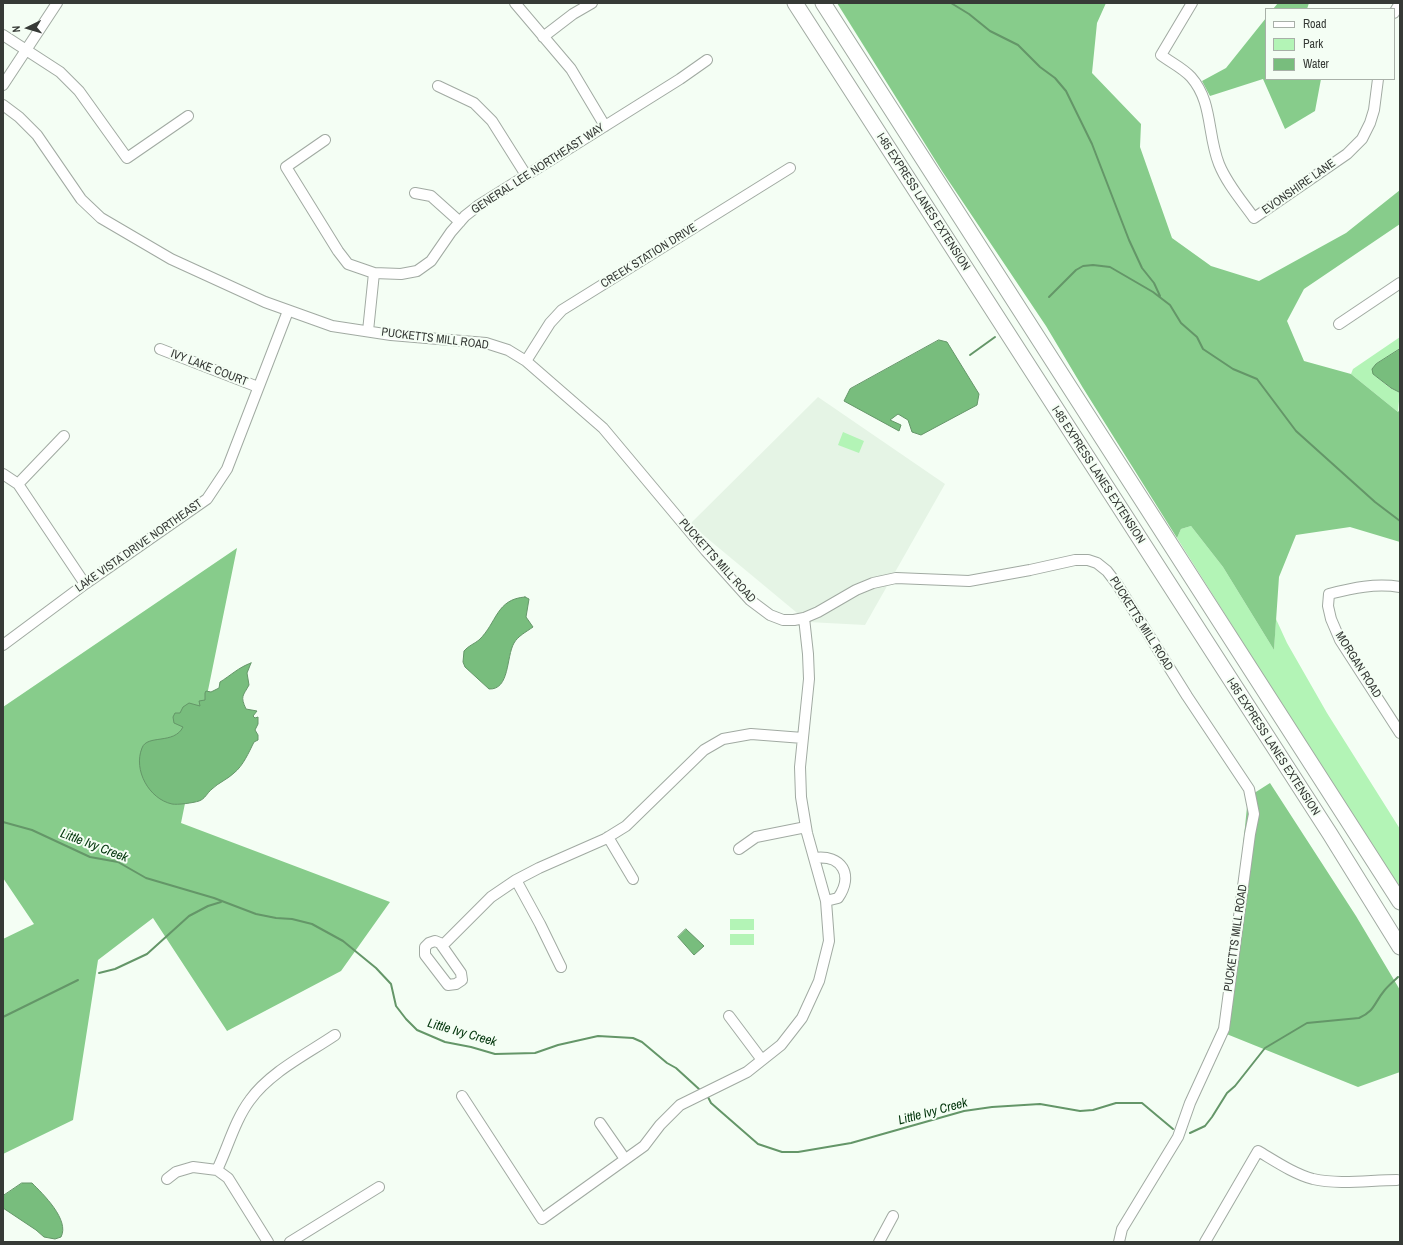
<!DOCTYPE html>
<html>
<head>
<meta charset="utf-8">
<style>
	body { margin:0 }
	#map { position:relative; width:1403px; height:1245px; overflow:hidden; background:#f4fef4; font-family:"Archivo Narrow",sans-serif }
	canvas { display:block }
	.frame { position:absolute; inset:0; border:4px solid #363a36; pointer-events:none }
	.legend { position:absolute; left:1265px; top:8px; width:130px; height:72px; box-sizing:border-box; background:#f4fef4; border:1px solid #a8b0a8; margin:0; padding:5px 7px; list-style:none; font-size:12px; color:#363a36 }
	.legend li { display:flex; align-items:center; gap:8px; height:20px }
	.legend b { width:20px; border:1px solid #a8b0a8 }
	.north { position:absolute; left:8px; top:8px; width:40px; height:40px; -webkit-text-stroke:3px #f4fef4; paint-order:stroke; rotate:265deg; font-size:11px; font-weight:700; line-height:16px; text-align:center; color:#363a36 }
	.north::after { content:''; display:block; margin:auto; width:14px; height:18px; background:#363a36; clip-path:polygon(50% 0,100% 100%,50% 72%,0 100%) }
</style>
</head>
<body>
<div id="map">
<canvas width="1403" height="1245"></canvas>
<div class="frame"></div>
<ul class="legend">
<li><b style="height:5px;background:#fff"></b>Road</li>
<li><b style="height:11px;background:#b3f4b6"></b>Park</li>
<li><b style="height:11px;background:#78bd7d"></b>Water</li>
</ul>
<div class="north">N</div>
</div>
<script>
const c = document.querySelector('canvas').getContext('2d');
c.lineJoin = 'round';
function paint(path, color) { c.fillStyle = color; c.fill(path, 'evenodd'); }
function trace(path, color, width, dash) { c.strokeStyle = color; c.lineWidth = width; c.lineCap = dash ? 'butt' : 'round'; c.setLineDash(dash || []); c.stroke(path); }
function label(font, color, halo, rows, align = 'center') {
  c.font = font + ' "Archivo Narrow",sans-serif'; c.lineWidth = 4; c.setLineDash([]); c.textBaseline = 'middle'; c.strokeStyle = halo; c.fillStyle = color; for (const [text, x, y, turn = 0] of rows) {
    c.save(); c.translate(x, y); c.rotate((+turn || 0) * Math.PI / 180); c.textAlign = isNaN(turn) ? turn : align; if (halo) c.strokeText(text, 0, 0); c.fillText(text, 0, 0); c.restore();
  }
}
paint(new Path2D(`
	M818,397L945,484L865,625L808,622L690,524Z`), '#e5f4e5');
paint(new Path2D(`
	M1400,337V349L1376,364L1373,374L1390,388L1399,392L1400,390L1398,412L1351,374L1353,369Z
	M843,432L864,441L859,453L838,445Z
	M1191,526L1223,567L1274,650L1276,619L1287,643L1327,713L1400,829V892L1177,538L1181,529Z
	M730,919H754V930H730Z
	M730,934H754V945H730Z`), '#b3f4b6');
paint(new Path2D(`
	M837,3H1106L1097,23L1092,73L1141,124L1140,147L1172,238L1211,266L1259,281L1346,233L1400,190V224L1304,289L1287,321L1304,361L1351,374L1398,412L1400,409V542L1350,527L1296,535L1279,577L1274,650L1223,567L1191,526L1181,529L1177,538L1083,388L1046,326L942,171Z
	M1278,3H1309L1307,9H1273Z
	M1266,18V79H1321L1315,111L1285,129L1263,79L1210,96L1202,81L1226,68Z
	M237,548L181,823L390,902L341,971L227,1031L153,918L98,960L73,1120L3,1154V939L34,924L3,878V707Z
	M1270,783L1356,916L1400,990V1072L1358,1087L1224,1033L1248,797Z`), '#87cc8b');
const water = new Path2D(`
	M939,340L947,342L979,394L977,405L921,435L912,432L908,420L898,414L890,420L901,425L899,431L844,401L850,389Z
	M1400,349V390L1399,392L1391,388L1373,374L1372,369L1376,364Z
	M525,597L529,599L526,617L533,627C526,632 518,636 514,643C506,657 510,690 489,689L465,667L463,662L464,651C468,646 474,644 479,640C497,623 496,599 525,597Z
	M251,663L247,673L249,685C243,696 240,696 246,709L257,711L253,716L255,718L258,717V724L255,730L258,735V740L254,742C249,752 243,766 234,773C228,779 218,783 212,789C207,793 205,799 199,801C193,803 177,805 172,804C149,799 133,770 142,748C147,734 174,745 183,727L174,723L173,717L175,713H180L183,707L189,703L200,706L199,701L205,700V693L206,691L211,692L219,688L220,682C230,676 239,667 251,663Z
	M686,929L704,946L694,955L678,937Z
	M22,1183H32C43,1194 70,1220 61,1237L55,1239L44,1237L36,1230L3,1208V1196Z`);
paint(water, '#78bd7d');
trace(water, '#649668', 1);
trace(new Path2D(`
	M951,3L969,14L990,31L1018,45L1040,67L1055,78L1066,91L1092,144L1129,240L1142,268L1154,283L1160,296
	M1049,297L1076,270L1083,266L1093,265L1110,267L1153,292L1170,305L1181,323L1197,337L1203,349L1233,369L1257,379L1296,431L1375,502L1400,521
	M970,355L995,337
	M3,822L32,830L90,857L118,862L146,878L214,898L256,914L276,918L292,919L312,924L343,941L376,968L391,984L396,1006L406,1019L417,1030L445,1042L471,1047L495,1054L535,1053L558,1045L598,1036L633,1038L642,1042L667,1063L676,1068L699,1089
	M99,973L115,969L147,954L189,916L208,906L221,902
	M3,1017L78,980
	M708,1097L711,1103L758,1144L782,1152H798L851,1143L964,1111L992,1107L1040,1104L1080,1111L1093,1110L1116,1103H1142L1173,1129
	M1190,1133L1205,1126L1212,1117L1227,1093L1235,1086L1265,1048L1307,1023L1359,1018C1375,1011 1374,1003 1384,991C1388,986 1393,982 1398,977`), '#649668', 2);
const minor = new Path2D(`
	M515,3L571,69L605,126
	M1192,3L1161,55C1170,62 1183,68 1191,77C1213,102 1207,134 1219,164C1227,184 1242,201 1254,218L1347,154L1362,139L1370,123L1374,110L1378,79
	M1394,13L1400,3
	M3,35L60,72L79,91L127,158L188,116
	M543,37L573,14L592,3
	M3,85L57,3
	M438,86L474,103L492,121L526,175
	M3,105L19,117L37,135L81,199L101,218L171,259L265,302L332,326L391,335L486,343L508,350L526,361L603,428L706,551L750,600L770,615L783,620H794L804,618L818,612L856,590L873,583L896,578L969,581L1030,570L1075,560H1088L1097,563L1107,571L1117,584L1187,696L1249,789L1254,814L1250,834L1224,1029L1190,1103L1178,1137L1122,1229L1119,1242
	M325,140L286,167L338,251L348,264L374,273L401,274L417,271L431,261L451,232L465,216L479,205L680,79L707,60
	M415,193L431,196L460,222
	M1339,324L1400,283
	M368,331L374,273
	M160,349L258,387
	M526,361L550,323L562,310L790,168
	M3,474L18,484L85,584
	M18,484L64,436
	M1400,587C1375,583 1353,588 1329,594L1328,606L1331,619L1340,640L1400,733
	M3,645L85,584L207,499L227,469L288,311
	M608,837L633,879
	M739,849L756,837L806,827
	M814,858C842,854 854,875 838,898L826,901
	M516,880L540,924L561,967
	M435,941L440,943L461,973L462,980L456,984L448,985L425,955V947L429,943Z
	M442,946L491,897L516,880L539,868L605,839L626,826L704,750L723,739L751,734L803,738
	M729,1016L762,1060
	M462,1096L542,1219L644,1146L660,1125L680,1105L747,1072L781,1045L802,1018L819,981L829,941L826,901L807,833L801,797L800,767L809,679L808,654L804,618
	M600,1123L625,1159
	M217,1170C228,1147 235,1120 250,1100C270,1072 307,1054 335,1035
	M167,1179L176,1172L193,1167L217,1170L228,1178L268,1242
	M290,1242L379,1187
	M879,1242L893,1216
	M1205,1242L1258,1151C1275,1161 1294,1174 1313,1179C1340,1185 1370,1180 1397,1180`);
const highway = new Path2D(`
	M795,3L1330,834L1400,947
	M823,3L1400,902`);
trace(minor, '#a1aaa2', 12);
trace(highway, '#a1aaa2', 17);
trace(minor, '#fff', 10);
trace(highway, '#fff', 15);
label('12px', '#363a36', '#f4fef4', [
	["GENERAL LEE NORTHEAST WAY",538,169,-33],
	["EVONSHIRE LANE",1299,187,-35],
	["I-85 EXPRESS LANES EXTENSION",923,202,57],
	["CREEK STATION DRIVE",649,256,-32],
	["PUCKETTS MILL ROAD",435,339,7],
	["IVY LAKE COURT",209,368,21],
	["I-85 EXPRESS LANES EXTENSION",1098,475,57],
	["LAKE VISTA DRIVE NORTHEAST",139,546,-35],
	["PUCKETTS MILL ROAD",717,561,48],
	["PUCKETTS MILL ROAD",1141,624,58],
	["MORGAN ROAD",1358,665,58],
	["I-85 EXPRESS LANES EXTENSION",1273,747,57],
	["PUCKETTS MILL ROAD",1236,938,-82]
]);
label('italic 13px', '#00340a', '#f4fef4', [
	["Little Ivy Creek",94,846,21],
	["Little Ivy Creek",462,1033,16],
	["Little Ivy Creek",933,1112,-15]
]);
</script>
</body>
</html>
